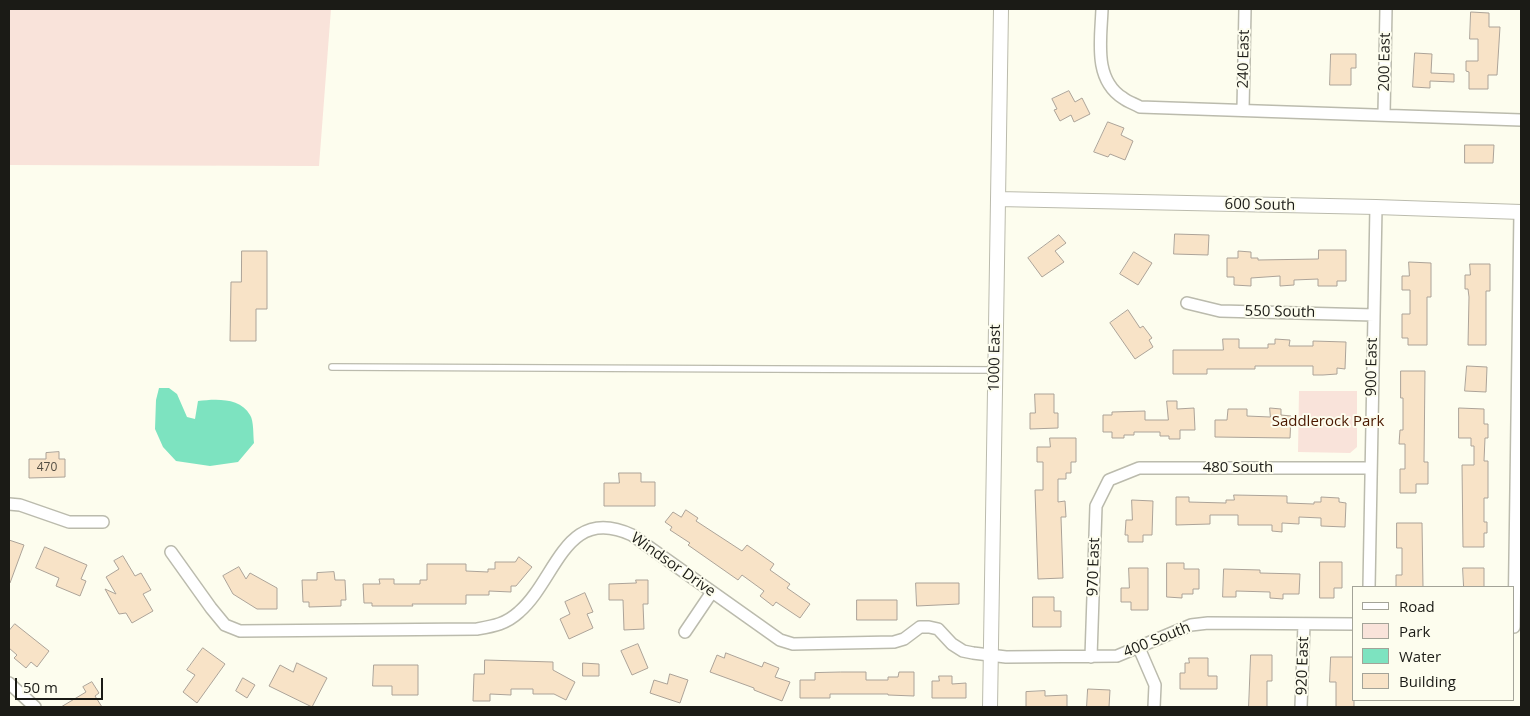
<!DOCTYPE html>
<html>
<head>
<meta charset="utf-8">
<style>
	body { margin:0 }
	#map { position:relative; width:1530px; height:716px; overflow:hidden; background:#fdfdee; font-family:"Open Sans",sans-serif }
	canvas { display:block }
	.frame { position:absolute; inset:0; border:10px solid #1b1b16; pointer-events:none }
	.legend { position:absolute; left:1352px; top:586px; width:162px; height:115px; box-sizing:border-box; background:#fdfdee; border:1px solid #a3a398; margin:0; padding:6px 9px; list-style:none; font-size:15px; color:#1b1b16 }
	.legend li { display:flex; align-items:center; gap:10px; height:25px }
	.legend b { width:25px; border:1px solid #a3a398 }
	.scale { position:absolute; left:15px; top:678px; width:88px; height:22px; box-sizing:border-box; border:2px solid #1b1b16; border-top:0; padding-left:6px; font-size:15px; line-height:18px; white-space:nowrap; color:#1b1b16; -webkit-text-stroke:4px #fdfdee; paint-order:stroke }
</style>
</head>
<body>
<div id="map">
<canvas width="1530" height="716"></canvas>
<div class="frame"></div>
<ul class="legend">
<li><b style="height:6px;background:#fff"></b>Road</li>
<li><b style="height:14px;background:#f9e3da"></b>Park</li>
<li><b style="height:14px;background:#7de3c0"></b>Water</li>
<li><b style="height:14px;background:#f8e3c7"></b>Building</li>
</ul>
<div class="scale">50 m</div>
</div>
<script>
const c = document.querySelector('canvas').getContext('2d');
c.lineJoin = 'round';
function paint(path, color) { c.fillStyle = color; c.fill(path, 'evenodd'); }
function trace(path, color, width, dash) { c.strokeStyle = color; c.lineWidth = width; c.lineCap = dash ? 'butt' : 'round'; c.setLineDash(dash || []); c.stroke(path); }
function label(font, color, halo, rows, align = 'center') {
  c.font = font + ' "Open Sans",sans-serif'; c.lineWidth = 4; c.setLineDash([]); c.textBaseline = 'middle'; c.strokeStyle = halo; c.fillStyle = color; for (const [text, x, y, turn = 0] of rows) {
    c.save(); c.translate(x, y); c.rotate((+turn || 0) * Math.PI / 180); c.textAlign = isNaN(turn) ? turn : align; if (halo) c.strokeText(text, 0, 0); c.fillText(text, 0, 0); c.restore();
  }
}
paint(new Path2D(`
	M9,9H331L319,166L9,165Z
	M1299,391H1357V447L1350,453L1298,452Z`), '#f9e3da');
paint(new Path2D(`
	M159,388H169L177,394L187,417L195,419L198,401C215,399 240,397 250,415C254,421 253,435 254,443L238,462L210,466L176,461L163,447L155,429L156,400Z`), '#7de3c0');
const building = new Path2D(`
	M1471,12L1489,13V27H1500L1497,75H1488V89H1469V72L1466,71V61H1478V39H1470Z
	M1415,53L1432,54L1431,73L1454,74V82L1430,81V88L1413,87Z
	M1331,54H1356V68H1351V85H1330Z
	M1069,91L1075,102L1082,98L1090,114L1074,122L1071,115L1060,121L1054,110L1057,109L1052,99Z
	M1108,122L1124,128L1121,135L1133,141L1125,160L1110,154L1108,157L1094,152Z
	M1465,145H1494L1493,163H1465Z
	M1175,234L1209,235L1208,255L1174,254Z
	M1059,235L1066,243L1055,251L1064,262L1042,277L1028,258Z
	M1319,250H1346V281H1337V286H1318V279L1294,280V285L1280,286V276L1251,278V286L1234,285V277H1227V258H1238V251L1251,252V258H1258V260L1318,259Z
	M242,251H267V309H256V341H230L231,282H241Z
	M1134,252L1152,263L1138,285L1120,274Z
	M1409,262L1431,263V297H1427V345H1408V338H1402V314H1410V290H1402V276H1409Z
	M1470,264H1490V291H1486V345H1468L1469,297L1468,289H1465V275H1470Z
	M1128,310L1140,328L1143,326L1152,338L1149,340L1153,347L1135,359L1110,323Z
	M1223,339H1239V348H1268V344H1275V339L1290,340L1289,346H1313V341L1346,342L1345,369L1337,368V374L1323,375H1313V366H1255V369H1207V374H1173V350H1223Z
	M1467,366L1487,367L1486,392L1465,391Z
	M1401,371H1425L1424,462H1428V484H1416V493H1400V469H1405V444H1399L1400,430H1403V398H1401Z
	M1035,394H1054V413H1058V428L1030,429V413H1035Z
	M1167,401H1177V409L1194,408L1195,430H1180V439H1169V436H1160V432H1134V435H1124V438H1112V432H1103V415H1112V412L1145,411V420H1168Z
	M1270,408L1281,409V415L1291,416L1290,438L1215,437V420H1227L1228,409H1247V416L1270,417Z
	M1459,408L1484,409V424H1488V438H1485L1484,461H1488V498H1484V522H1487V533H1484V547H1463L1462,465H1474V446H1471V438H1459Z
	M1050,438H1076V462H1071V473H1066V479H1058V502L1065,501L1066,517H1061L1063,578L1038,579L1035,490H1043V462H1037V447H1050Z
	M59,452V459H65V477L29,478V459H46V453Z
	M619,473H641V482H655V506H604V483H619Z
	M1234,495L1287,496V503L1314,504V502H1321V497L1339,498V502L1346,503L1345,527L1321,526V518L1299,517V524L1282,523V532L1272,531V525H1238V515H1210V524L1176,525V497H1189V502L1226,503V500H1234Z
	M1132,500L1153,501L1152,535H1143V542H1128V535H1125L1126,520H1132Z
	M686,510L698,518L696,521L742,551L747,545L774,564L770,570L790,584L787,588L810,604L800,618L776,602L773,606L760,596L764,591L742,575L738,580L688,545L690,543L670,530L672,527L665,522L673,512L681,517Z
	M1397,523H1422L1423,587H1396V575H1402V548H1397Z
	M9,540L24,545L10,583H9Z
	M45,547L87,565L81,579L86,581L80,596L56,586L59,578L36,568Z
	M123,556L135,576L141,573L151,590L143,594L153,611L132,623L126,613L119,614L105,589L116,594L106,577L119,569L114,561Z
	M519,557L532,567L516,586H511V592L489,591V595H466V604H412L413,606H372V603H364L363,584H380L379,579H394V584H420V580H427V564H466V571L488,572V569H495V562H515Z
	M1320,562H1342V588H1334V598H1320Z
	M1167,563H1184V569H1199V589H1193V594H1182V598L1167,597Z
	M239,567L246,579L250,573L277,588V609H257L233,594L223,576Z
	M1129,568H1148V610H1131V602H1121V588H1129Z
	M1463,568H1484V587H1464Z
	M1224,569L1260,570V573L1300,574L1299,594H1283V599L1270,598V592L1236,591V597H1223Z
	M334,572L335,580H345L346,600H341V606L309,607V602H303L302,580H317V573Z
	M636,580H648V604H643L644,629L624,630L623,600H609V584L636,583Z
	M916,583H959V604L917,606Z
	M585,593L593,612L587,614L593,628L569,639L560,619L570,614L565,602Z
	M1033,597H1054V611H1061V627H1033Z
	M857,600H897V620H857Z
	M15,624L49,651L37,667L31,662L26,668L14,658L17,655L9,648V631Z
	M638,644L648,668L632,675L621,651Z
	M203,648L225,664L197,703L183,692L195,675L187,670Z
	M726,653L762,667L764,662L779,668L775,677L790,682L782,701L754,690V688L710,672L717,655L724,658Z
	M1251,655H1272V681H1267V707H1249Z
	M1331,657H1354V707H1336V682H1330Z
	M1189,658H1208V676H1217V689H1180V673H1185V663H1189Z
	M485,660L553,662V670L575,682L566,700L554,694H533V689H511V695L490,694V701H473L474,674H484Z
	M297,663L327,678L312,707L269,686L280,665L293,672Z
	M583,663L599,664V676H583Z
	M374,665H418V695H392V686H373Z
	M841,672H866V680H888V677H898L899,672H914V696L888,695V694H830V698H800V680H815V673Z
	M670,674L688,680L680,703L650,693L654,680L667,684Z
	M939,676H952V684L966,683V698H932V681H939Z
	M243,678L255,685L247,698L236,691Z
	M92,682L99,693L95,696L102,707H61L86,692L83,687Z
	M1088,689L1110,690L1109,707H1087Z
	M1045,691V696L1067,695V707H1026V692Z`);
paint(building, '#f8e3c7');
trace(building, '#aca398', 1);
const service = new Path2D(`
	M332,367L994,370`);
const minor = new Path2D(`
	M1102,9C1101,39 1093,79 1123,98C1128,102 1135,104 1140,107L1521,120
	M1243,109L1245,9
	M1384,114L1386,9
	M1187,303L1220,311L1374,315
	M9,504L20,505L69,522H103
	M171,552L211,608L225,625L240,631L477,629C494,626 506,624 519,612C557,579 565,504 632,535L780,640L793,644L894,642L904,639L920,627H929L938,629L952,644L963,651L973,653L1006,657L1117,656L1191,625L1208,623L1354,624
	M1369,587L1376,207
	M1514,627L1520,212
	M685,632L712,592
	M1139,648L1155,685L1154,707
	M1091,657L1096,506L1109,480L1139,468H1370
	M9,683L35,707
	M1301,707L1304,624`);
const tertiary = new Path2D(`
	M998,199L1376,207L1521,212
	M990,707L1001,9`);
trace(service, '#bbbbad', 8);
trace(minor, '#bbbbad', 14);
trace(tertiary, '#bbbbad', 16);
trace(service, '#fff', 5.5);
trace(minor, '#fff', 11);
trace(tertiary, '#fff', 14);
label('12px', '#524d42', null, [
	["470",47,468]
]);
label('15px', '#1b1b16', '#fdfdee', [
	["240 East",1244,59,-89],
	["200 East",1385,62,-89],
	["600 South",1260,205,1],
	["550 South",1280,312,1],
	["1000 East",995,358,-89],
	["900 East",1372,367,-89],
	["480 South",1238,468],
	["Windsor Drive",673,565,35],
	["970 East",1094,567,-88],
	["400 South",1157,640,-22],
	["920 East",1303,666,-88]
]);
label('15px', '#4b1901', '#fdfdee', [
	["Saddlerock Park",1328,422]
]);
</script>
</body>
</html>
